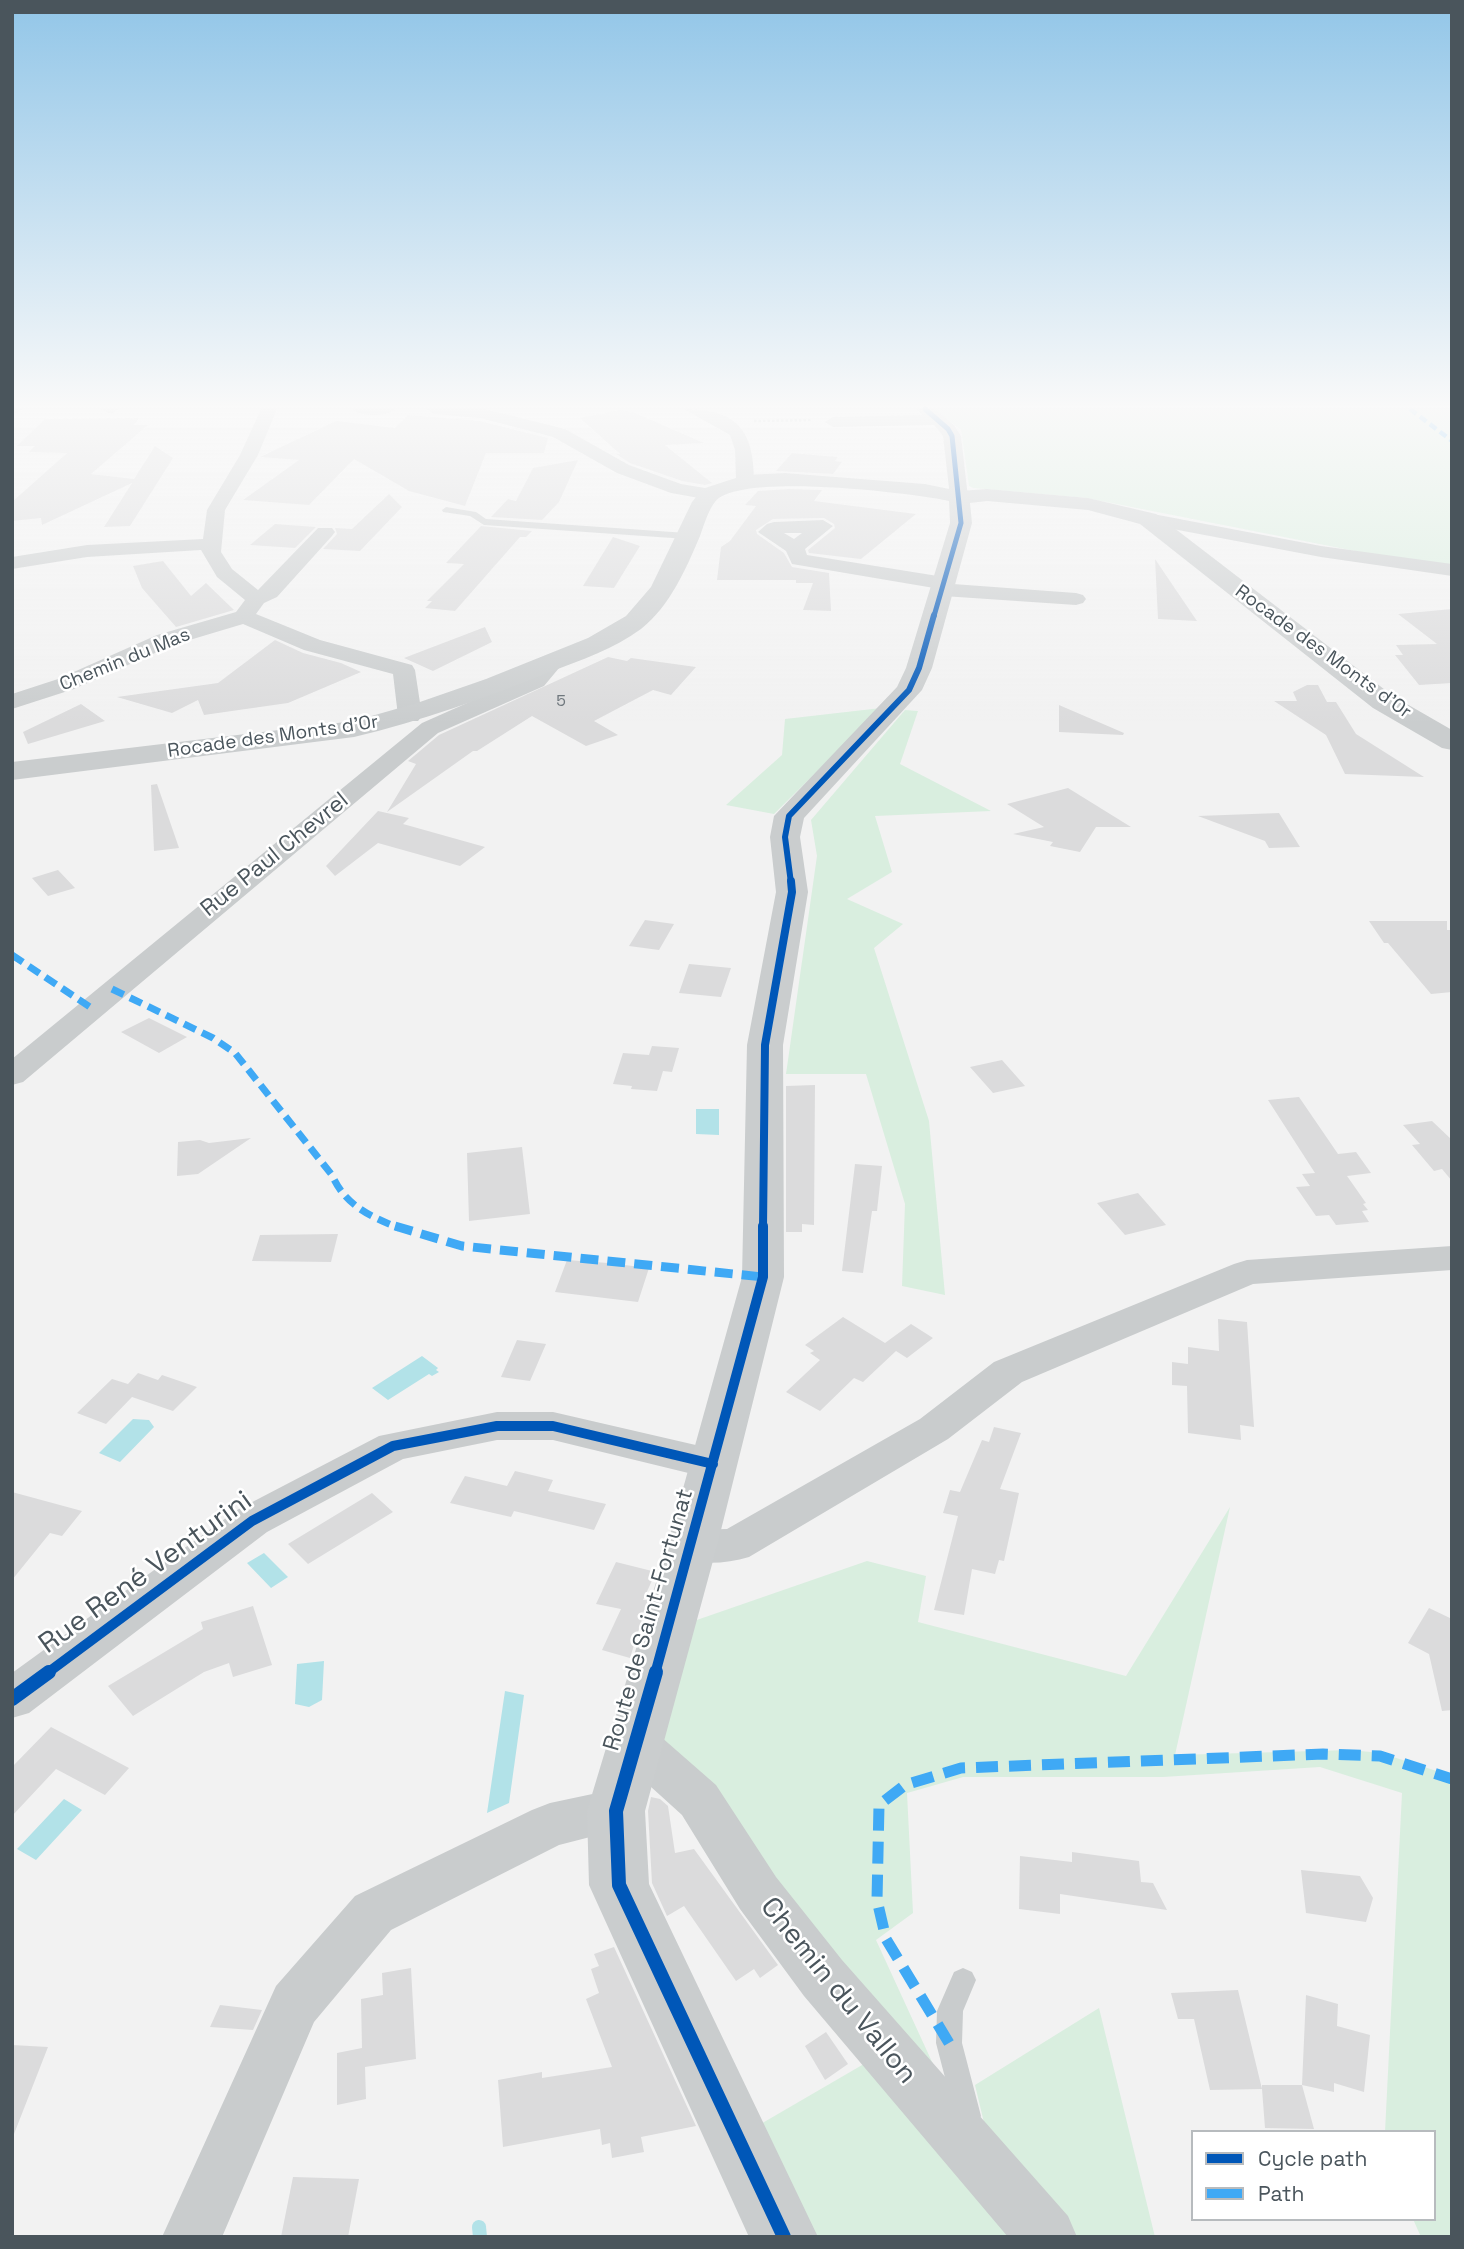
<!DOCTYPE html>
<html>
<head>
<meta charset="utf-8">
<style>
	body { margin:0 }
	#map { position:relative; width:1464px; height:2249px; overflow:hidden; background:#f2f2f2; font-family:"Space Grotesk",sans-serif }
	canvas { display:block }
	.frame { position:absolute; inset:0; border:14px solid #4a555c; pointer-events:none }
	.legend { position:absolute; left:1191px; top:2130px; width:245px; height:91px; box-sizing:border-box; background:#fff; border:2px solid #b7bbbe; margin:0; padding:9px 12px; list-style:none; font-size:21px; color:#4a555c }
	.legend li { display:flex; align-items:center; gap:14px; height:35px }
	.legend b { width:35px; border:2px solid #b7bbbe }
</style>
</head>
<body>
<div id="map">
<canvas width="1464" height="2249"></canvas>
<div class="frame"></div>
<ul class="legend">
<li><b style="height:9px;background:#0057b8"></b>Cycle path</li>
<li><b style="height:9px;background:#3fa9f5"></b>Path</li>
</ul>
</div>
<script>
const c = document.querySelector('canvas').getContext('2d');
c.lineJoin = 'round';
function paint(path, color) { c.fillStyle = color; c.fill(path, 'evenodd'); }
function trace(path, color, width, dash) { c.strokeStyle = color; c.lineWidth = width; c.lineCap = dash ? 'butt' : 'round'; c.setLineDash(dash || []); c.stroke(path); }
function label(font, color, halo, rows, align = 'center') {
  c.font = font + ' "Space Grotesk",sans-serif'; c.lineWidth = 5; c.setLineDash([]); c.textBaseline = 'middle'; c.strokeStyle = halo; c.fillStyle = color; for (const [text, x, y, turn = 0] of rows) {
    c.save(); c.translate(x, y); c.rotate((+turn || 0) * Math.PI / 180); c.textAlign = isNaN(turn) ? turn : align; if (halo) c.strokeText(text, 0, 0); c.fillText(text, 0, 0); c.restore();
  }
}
paint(new Path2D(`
	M934,409H1452V565L1365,553L1086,498L973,488L969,486L961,430Z
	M881,708L774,814L726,805L782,755L785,719Z
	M905,710L918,711L900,764L991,811L875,816L892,872L847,899L903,924L874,948L929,1121L945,1295L902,1286L905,1204L866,1074H786L817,856L811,820Z
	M1230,1507L1175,1755L1350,1750L1381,1753L1452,1776V2237H1421L1413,2219H1434V2132H1385L1402,1793L1320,1767L1163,1777H963L907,1793L913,1913L876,1940L950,2101L650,1742L691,1622L867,1561L926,1576L918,1622L1126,1676Z
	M1099,2008L1155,2237H1068L991,2152L975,2085Z
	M869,2061L1017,2237H812L759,2125Z`), '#d9eedf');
paint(new Path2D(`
	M696,1109H719V1135L696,1134Z
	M422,1356L438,1368L436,1370L439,1372L432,1376L429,1374L388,1400L372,1388Z
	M133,1419L149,1420L154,1427L120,1462L99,1453Z
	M264,1553L288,1577L271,1588L247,1563Z
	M324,1661L322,1700L309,1707L295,1704L297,1664Z
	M505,1691L524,1695L509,1803L487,1813Z
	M64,1799L82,1810L36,1860L17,1849Z`), '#b2e2e8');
trace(new Path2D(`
	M479,2227L480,2237`), '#b2e2e8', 14);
paint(new Path2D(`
	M620,410L635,413L704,443L665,445L712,483L705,485L682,481L630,463L616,454H620L580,418Z
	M408,415L480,421L548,438L544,453H486L465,506L409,491L354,459L309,505L243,500L299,460L260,457L336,421L395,428Z
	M139,418L134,425H148L91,474L134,479L155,446L173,458L130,526L104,527L132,483L42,525L41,518L12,521V502L67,453L29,452L35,446H17L45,419Z
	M792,453L838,457L835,461L842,462L833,474L776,471Z
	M578,460L559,502L542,520L491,517L508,499L516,501L533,468Z
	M789,489L822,490L814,501L916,514L861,559L809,553L808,550L835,528L834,524L824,518L773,519L756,530L757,534L784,553L792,567L829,573L831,611L803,610L813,583H796V580H717L721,547L730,541L756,506L745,505L758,491Z
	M389,494L402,507L360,551L323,549L337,534L335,528L352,529Z
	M275,524L316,527L295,548L250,545Z
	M481,526L532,531L526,537H520L455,611L425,608L432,601H427L464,564L446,563Z
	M613,537L640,546L614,588L583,586Z
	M1155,559L1197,621L1158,619Z
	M163,561L191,596L206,583L234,610L176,627L142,588L133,566Z
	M1452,609V683L1419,685L1395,655H1403L1396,645L1437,644L1398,614Z
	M485,627L492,642L433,671L404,658Z
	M275,640L303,653L341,663L361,672L288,703L204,715L198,700L172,713L117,697L218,683Z
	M608,657L627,661L631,658L696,667L671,695L653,690L594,721L618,735L586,746L532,716L477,751H473L387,812L416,764L408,761L439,735Z
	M1307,685H1318L1327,702H1336L1356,734L1424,777L1345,774L1326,735L1274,701H1297L1293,692Z
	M81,704L105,721L28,744L23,732Z
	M1059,705L1124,733L1123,735L1059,732Z
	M157,784L179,848L154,851L151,785Z
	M1068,788L1131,827H1096L1080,852L1050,846L1053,842L1013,834L1044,827L1007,804Z
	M378,811L409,818L403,824L485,847L460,866L378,843L335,876L326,866Z
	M1279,813L1300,847L1269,848L1265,841L1198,816Z
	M58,870L75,888L48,896L32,878Z
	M645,920L674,924L659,950L629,946Z
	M1369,921H1447V930H1452V992L1431,994L1388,943H1384Z
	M689,964L731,968L721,997L679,993Z
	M149,1018L187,1037L159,1053L121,1032Z
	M652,1046L679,1048L672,1072L663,1071L657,1091L631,1089L632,1086L613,1084L623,1053L649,1055Z
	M1002,1060L1025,1086L993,1093L970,1067Z
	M815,1085L814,1225L802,1224V1232H786V1086Z
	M1299,1097L1338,1154L1356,1152L1371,1173L1347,1176L1366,1203L1363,1204L1368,1210L1362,1211L1369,1222L1336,1225L1329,1215L1316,1216L1296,1187L1310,1186L1302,1174L1315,1173L1268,1100Z
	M1432,1121L1452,1140V1181L1442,1169L1434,1171L1412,1145L1420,1144L1403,1125Z
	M251,1138L198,1174L177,1176L178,1142L200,1140L209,1143Z
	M522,1147L530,1214L469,1221L467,1153Z
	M855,1164L882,1166L877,1211H872L863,1273L842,1271Z
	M1138,1193L1166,1225L1125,1235L1097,1203Z
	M338,1234L331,1262L252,1261L260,1235Z
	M567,1260L608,1263L649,1268L638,1302L555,1292Z
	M843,1317L885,1343L911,1324L933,1338L907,1358L896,1351L863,1382L854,1378L820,1411L786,1392L820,1360L810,1353L814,1351L805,1345Z
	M1218,1319L1247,1322L1254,1427L1240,1425L1241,1440L1188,1433L1187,1386L1172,1385V1362L1188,1364V1347L1219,1351Z
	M517,1340L546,1344L530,1381L501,1377Z
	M138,1373L158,1380L162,1375L197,1387L173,1411L132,1397L106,1424L77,1413L112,1379L128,1384Z
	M994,1427L1021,1433L1000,1489L1019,1493L1004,1561L999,1560L995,1574L972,1569L964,1615L934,1610L958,1516L943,1513L950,1490L960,1492L982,1440L989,1442Z
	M515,1471L553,1480L548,1491L606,1504L594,1530L514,1511L511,1517L450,1503L465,1476L507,1486Z
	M12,1492L82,1511L62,1536L50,1533L12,1580Z
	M372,1493L393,1512L308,1564L288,1544Z
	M616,1562L656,1572L643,1600H648L630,1658L602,1650L621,1609L596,1604Z
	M253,1606L272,1665L233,1677L229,1663L204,1672L133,1716L108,1686L203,1629L201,1622Z
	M1429,1608L1452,1619V1710L1442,1711L1429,1654L1408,1643Z
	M51,1727L129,1768L105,1795L56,1769L12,1816V1767Z
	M651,1797L660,1799L668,1806L675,1853L694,1849L778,1965L760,1978L754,1969L736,1981L684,1906L667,1916L652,1883L648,1811Z
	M1072,1852L1139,1861L1141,1882L1153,1883L1167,1910L1060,1894V1914L1019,1909L1020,1856L1072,1862Z
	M1301,1870L1360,1876L1373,1898L1366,1922L1306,1913Z
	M614,1947L696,2126L641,2137L644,2152L612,2158L610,2143L602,2145L600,2129L503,2147L498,2080L542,2072V2078L612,2067L586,1999L599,1993L591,1969L599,1966L594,1954Z
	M411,1968L416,2059L365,2067L366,2099L337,2105V2053L362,2048L361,1999L383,1995L382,1973Z
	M1238,1990L1262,2089V2085H1302L1314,2129L1265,2128L1262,2089L1210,2090L1194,2019H1178L1171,1993Z
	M1306,1995L1338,2004L1337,2026L1370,2035L1364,2092L1334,2083V2092L1302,2085Z
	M220,2005L262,2010L253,2030L210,2027Z
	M826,2032L848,2064L825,2080L805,2046Z
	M12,2045L48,2047L14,2134H12Z
	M293,2177L359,2179L348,2237H281Z`), '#dbdbdc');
trace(new Path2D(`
	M754,421L812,420`), '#bac3bf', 2.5, [2.5, 2]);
paint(new Path2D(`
	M446,507L476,512L486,519L687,533L692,536L687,539L484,525L470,516L443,512L442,510Z
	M963,1968L972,1972L976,1980L963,2011L962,2043L981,2116L977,2125L968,2129L959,2125L955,2116L936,2043L937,2011L954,1972Z`), '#c9cccd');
paint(new Path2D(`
	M12,409H23L12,416Z
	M101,409H119L111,414Z
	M261,409H277L258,455L225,510L221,552L232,569L258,590L318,528H332L335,532L332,536L277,597L264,603L256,614L320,640L412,665L415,670L422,716L418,721H402L398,716L393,674L304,650L243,624L173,645L74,689L12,709V694L58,679L157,635L236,612L245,600L217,577L201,550L87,557L12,569V557L87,545L203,539L207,510L240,455Z
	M352,409H396C387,417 361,417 352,409Z
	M426,409H485L565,429L629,465L681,484L717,490L719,494L710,500L671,493L617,473L553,437L480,418L434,414Z
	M684,409C737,409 754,430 754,481L751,485H739L736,481L735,450L730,435Z
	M917,409H935L954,425L961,436L968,497L966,501L959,503L950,497L943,436L934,425L833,427L825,422L833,417L922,415Z
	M1148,513L1321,546L1452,564V576L1321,557L1141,523L1138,519Z
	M823,520L833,526L805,549L807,555L944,577L951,579L953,584L1076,593L1083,595L1086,599L1083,603L1076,605L943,596L936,594L934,588L792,564L786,551L758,532L767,524L774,522ZM784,533H802L794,539Z
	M553,655L561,657L564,662L544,686L438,733L23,1082L12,1085V1059L422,723L528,676L545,657Z
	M1452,1246V1270L1253,1284L1022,1382L948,1439L749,1557C726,1564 700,1565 677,1558L670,1546L677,1534L692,1530L727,1529L920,1419L994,1362L1234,1264L1247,1260Z
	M497,1412H553L713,1449L728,1453L734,1464L728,1475L713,1479L553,1440H497L403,1459L267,1532L29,1713L12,1718V1673L237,1510L379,1436Z
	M635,1723L652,1729L716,1785L776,1877L842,1960L1068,2216L1077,2237H1008L804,1996L740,1909L682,1815L618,1757L611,1743L618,1729Z
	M616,1789L633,1796L641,1811L633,1826L559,1845L391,1930L314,2022L222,2237H162L276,1986L355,1896L532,1810L550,1803Z`), '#c9cccd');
paint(new Path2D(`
	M785,473L925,484L959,491L987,489L1088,498L1156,514L1393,696L1452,730V750L1442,748L1373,708L1140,524L1088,510L987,501L970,503L972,523L932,668L922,690L804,818L800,837L808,892L783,1045L784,1277L717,1546L645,1811L649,1884L818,2237H749L589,1885L587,1811L667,1546L742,1277L747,1045L776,892L770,837L774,816L897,687L906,668L950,523L949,501C910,493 738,472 715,502C708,511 704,525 700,536C686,569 670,606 641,629C614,649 581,660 550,672C486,698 421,721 354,737L12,780V762L354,721L417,703L486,679L588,638L626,616L651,587L692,502L702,489L745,475Z`), '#cacdce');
trace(new Path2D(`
	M1410,409L1452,441`), '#3fa9f5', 4.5, [8, 4.5]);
trace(new Path2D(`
	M12,955L90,1007
	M112,989L213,1038L235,1053L332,1175C345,1205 369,1216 399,1228`), '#3fa9f5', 7, [13, 7]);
trace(new Path2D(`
	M395,1226L462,1246L763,1277`), '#3fa9f5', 9, [18, 9]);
trace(new Path2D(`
	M949,2043L886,1939L877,1900L879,1805L905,1785L961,1768L1323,1754L1380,1756L1452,1779`), '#3fa9f5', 11, [22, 11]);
trace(new Path2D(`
	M925,409L948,429L952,436L961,523L934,616`), '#0057b8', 5);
trace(new Path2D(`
	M791,883L785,837L789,816L909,690L919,668L934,615`), '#0057b8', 6);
trace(new Path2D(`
	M763,1228L765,1045L792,892L791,881`), '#0057b8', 8);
trace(new Path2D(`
	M46,1674L252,1521L393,1446L497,1426H553L713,1464
	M655,1674L763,1277V1226`), '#0057b8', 10);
trace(new Path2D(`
	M656,1672L616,1811L619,1885L784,2237
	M12,1699L49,1672`), '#0057b8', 14);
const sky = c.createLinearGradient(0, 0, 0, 724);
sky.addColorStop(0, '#92c6e8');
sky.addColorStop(0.56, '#f9f9f9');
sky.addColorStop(1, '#f9f9f900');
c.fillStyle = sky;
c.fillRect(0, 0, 1464, 724);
label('16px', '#6f777d', null, [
	["5",561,702]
]);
label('19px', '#4a555c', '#fff', [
	["Rocade des Monts d'Or",1323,652,36],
	["Chemin du Mas",125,660,-22],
	["Rocade des Monts d'Or",273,737,-8]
]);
label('23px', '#4a555c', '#fff', [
	["Rue Paul Chevrel",275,855,-39],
	["Route de Saint-Fortunat",649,1620,-74]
]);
label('28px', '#4a555c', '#fff', [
	["Rue René Venturini",146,1573,-36],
	["Chemin du Vallon",838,1991,51]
]);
</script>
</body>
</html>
